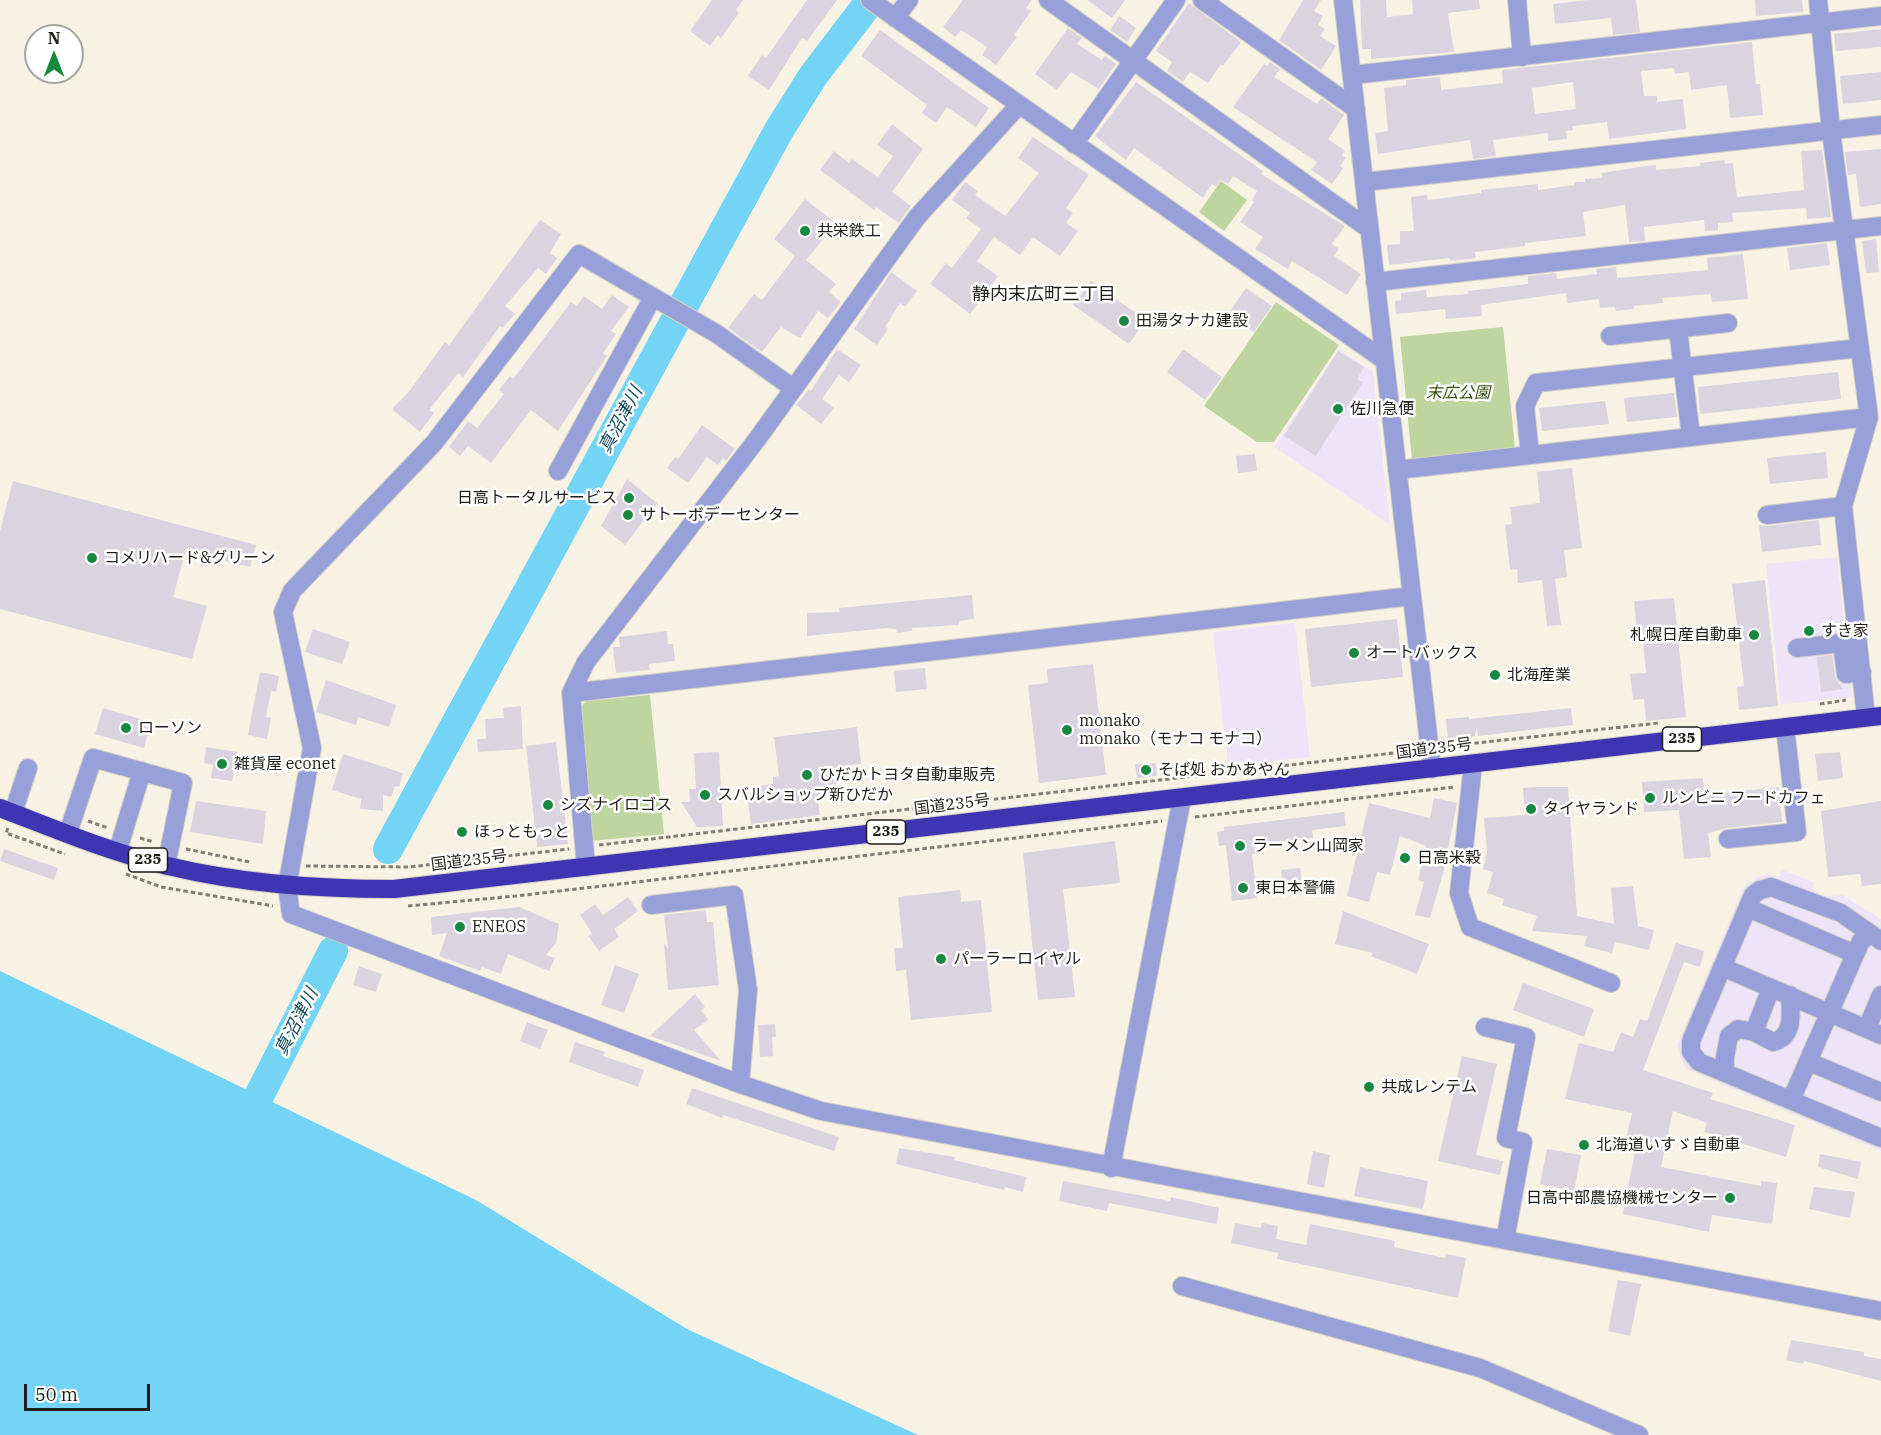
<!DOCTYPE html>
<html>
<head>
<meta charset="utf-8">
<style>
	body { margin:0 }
	#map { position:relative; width:1881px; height:1435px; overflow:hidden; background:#f8f2e5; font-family:"IBM Plex Serif",serif }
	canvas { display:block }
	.north { position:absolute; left:24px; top:24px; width:60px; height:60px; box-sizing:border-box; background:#fff; border:2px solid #a5a5a3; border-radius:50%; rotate:0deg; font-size:16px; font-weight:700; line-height:24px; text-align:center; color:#1f1d18 }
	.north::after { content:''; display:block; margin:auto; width:21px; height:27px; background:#178840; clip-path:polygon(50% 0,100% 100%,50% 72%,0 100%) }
	.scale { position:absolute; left:24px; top:1384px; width:126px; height:27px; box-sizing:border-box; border:3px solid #1f1d18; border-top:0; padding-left:8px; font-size:18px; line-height:21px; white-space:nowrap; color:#1f1d18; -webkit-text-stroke:4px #fff; paint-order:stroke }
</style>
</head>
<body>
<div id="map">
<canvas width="1881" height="1435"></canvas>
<div class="north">N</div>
<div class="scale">50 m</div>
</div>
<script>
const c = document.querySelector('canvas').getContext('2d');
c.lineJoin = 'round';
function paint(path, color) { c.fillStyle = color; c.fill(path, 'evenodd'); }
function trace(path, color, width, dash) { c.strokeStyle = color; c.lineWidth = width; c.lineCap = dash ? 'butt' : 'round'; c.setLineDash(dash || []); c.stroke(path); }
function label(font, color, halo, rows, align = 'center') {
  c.font = font + ' "IBM Plex Serif","Noto Sans JP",serif'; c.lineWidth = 5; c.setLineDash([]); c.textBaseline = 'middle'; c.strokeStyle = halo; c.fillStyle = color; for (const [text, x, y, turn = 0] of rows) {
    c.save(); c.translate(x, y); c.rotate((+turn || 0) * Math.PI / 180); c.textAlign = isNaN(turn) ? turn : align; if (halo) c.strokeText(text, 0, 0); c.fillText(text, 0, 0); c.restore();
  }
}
paint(new Path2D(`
	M1339,349L1373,372L1390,525L1274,447Z
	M1837,557L1852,697L1781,704L1766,564Z
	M1295,623L1310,757L1228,766L1213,632Z
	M1782,870L1814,882L1812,890L1825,896L1842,895L1881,919V1151L1686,1069L1679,1053L1677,1045L1744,887L1757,877L1768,874L1779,877Z`), '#eee4f9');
paint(new Path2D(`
	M1221,181L1247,200L1224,231L1199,212Z
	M1276,302L1339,345L1274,442H1257L1204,406Z
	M1503,327L1515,449L1412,460L1400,337Z
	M650,695L664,834L591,841L578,710L586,701Z`), '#bed59f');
paint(new Path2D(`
	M0,971L476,1200L687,1329L918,1435H0Z`), '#73d4f5');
trace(new Path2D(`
	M388,849L779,130L813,76L871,0
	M260,1094L333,951`), '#73d4f5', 30);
paint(new Path2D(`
	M712,0H743L736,10L739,13L721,38L718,35L710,46L690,31Z
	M807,0H837L807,41L802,38L769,90L748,76L762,55L766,58Z
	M963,0H1032L1026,8L1031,11L1014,35L1017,37L996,65L982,55L987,47L961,30L955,37L943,27Z
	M1087,0H1125L1112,18Z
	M1303,0H1321L1314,11L1323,16L1318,25L1325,29L1320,36L1336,46L1321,70L1279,40Z
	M1360,0H1386L1387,17L1413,14L1412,0H1479L1480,9L1448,13L1454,52L1371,59V49H1362Z
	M1588,0H1636L1640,32L1613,35L1611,18L1555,24L1553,4Z
	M1755,0H1802L1803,12L1756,16Z
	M1189,3L1241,42L1223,66L1221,64L1208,83L1190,72L1183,82L1167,71L1172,62L1156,51Z
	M1119,16L1136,28L1127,42L1110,30Z
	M1068,28L1082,38L1077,44L1102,60L1105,56L1116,64L1099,89L1071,72L1057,90L1035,74Z
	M1881,29V47L1836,51L1834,34Z
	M880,30L989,108L976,127L947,107L936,123L922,113L927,105L861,56Z
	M1752,42L1756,84H1760L1763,115L1730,118L1727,85L1691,90L1689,72L1675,74L1674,68L1641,71L1644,96H1657V102L1683,99L1686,129L1609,139L1607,122L1572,126L1573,130L1566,131L1567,139L1548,141V133L1493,140L1496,156L1488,157L1473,159L1470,140L1378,154L1375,133L1388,131L1384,88L1406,85V80L1440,77L1441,90L1503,83L1502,70ZM1573,82L1576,109L1535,114L1532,88Z
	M1270,62L1280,69L1274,77L1317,104L1321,98L1344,115L1328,139L1345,151L1342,155L1346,158L1340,166L1343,168L1332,184L1311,170L1317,162L1233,107L1264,64L1267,66Z
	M1881,72V100L1843,104L1840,76Z
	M1136,82L1263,171L1261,174L1345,226L1332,244L1339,249L1334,256L1361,274L1347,295L1292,261L1288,269L1255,249L1263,237L1240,222L1254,202L1252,200L1257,191L1233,176L1228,184L1221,180L1216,187L1212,184L1203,198L1134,148L1126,160L1095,136Z
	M892,124L923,149L892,192L911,206L899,223L876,207L874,210L820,170L834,151L849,163L852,159L878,177L893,156L877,145Z
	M1033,137L1089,175L1066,208L1073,213L1066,223L1078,231L1060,256L1033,237L1020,255L994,237L977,261L998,276L970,314L930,284L946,263L952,268L981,229L966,218L970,213L952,200L965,182L978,191L975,195L1005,216L1039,173L1018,158Z
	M1881,149V204L1860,207L1856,174L1848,175L1845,152Z
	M1822,150L1831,217L1807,219L1806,208L1732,213L1733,222L1718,223V230L1705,231L1704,220L1661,225L1644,227L1645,241L1629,242L1625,205L1583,212L1586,236L1525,243V246L1475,252L1476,258L1450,261V258L1389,265L1387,245L1400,244V231H1414L1411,197L1427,195L1428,200L1481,193V190L1538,184V190L1575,185L1574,182H1585V179L1602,178V173L1639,167L1656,165V170L1700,166V163L1724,160L1725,164L1733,163L1737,197L1804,190L1801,151Z
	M805,199L836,223L806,260L836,284L829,292L841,302L828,318L818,311L800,338L781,327L762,352L728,328L754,294L762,300L795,256L774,239Z
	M540,220L561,234L550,253L557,258L546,274L538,268L505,306L515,314L503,328L500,326L463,377L458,373L429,410L434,413L420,432L392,409L408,393L445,342L449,345Z
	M1876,239L1879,272L1866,273L1862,241Z
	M1827,243L1830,265L1790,270L1787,248Z
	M1743,254L1748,299L1712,302L1711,294L1662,298L1663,303L1634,306V309L1616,311L1615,307L1600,308L1599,299L1567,303L1566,293L1481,305L1482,316L1446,319L1445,309L1396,314L1395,301L1401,300V293L1426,290L1427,297L1468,294V291L1528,284V276L1556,273L1557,279L1597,274L1596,269L1616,267L1617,278L1708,270L1707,258Z
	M891,272L917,291L905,307L900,303L885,327L888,329L877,345L854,329Z
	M1091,281L1115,294L1113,297L1146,320L1129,344L1073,305Z
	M1246,288L1272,306L1254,332L1228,314Z
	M612,295L629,307L611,331L616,334L603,353L607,356L558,431L531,410L491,463L468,446L460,456L449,447L468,421L477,428L504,394L499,390L510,376L513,379L571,302L577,306L584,296L602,309Z
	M837,349L861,365L849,382L839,375L822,399L834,408L821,424L796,405L809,389L811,391Z
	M1183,349L1222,377L1205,400L1167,372Z
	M1338,351L1364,367L1357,379L1363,382L1316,456L1284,436Z
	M1838,372L1841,399L1700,414L1698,387Z
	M1674,393L1677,417L1627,422L1624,398Z
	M1605,401L1609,424L1542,431L1539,408Z
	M702,425L735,449L726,461L723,458L718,465L707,457L688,483L667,468L675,457L678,459Z
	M1826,452L1828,478L1770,484L1767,458Z
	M1255,454L1257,471L1238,473L1236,456Z
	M1572,468L1582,548L1564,550L1567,577L1555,579L1561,625L1547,626L1542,580L1518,583L1517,569L1510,570L1505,525L1512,524L1510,507L1540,503L1537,472Z
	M627,479L657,503L625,545L601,526Z
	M13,481L256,545L250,567L186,550L173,597L207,606L192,659L0,609V531Z
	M1819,520L1821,545L1762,552L1759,525L1768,526Z
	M1765,580L1778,706L1739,710L1737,687L1744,686L1732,584Z
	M972,595L974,619L959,621V625L912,628V631L897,633L896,629L887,628L807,636V613L840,612L839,608Z
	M1674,598L1686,717L1646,721L1644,699L1633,700L1630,674L1646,673L1642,632L1637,633L1634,601Z
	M1397,619L1403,677L1311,687L1305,629Z
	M313,629L350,642L342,664L305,652Z
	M667,631L668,644H673L675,661L649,664L650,670L616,673L613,647H620L619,637Z
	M1832,655L1835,676L1843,689L1821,692L1817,657Z
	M1093,664L1106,775L1039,783L1028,685L1048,683L1047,669Z
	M925,668L927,689L896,692L894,671Z
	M260,672L279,676L276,692L271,691L266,717L271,718L267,739L248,735Z
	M326,680L396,705L389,727L358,717L356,725L316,712Z
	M521,706L523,749L478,752L477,739H486L485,719L504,718L503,708Z
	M103,708L151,722L144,748L95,734Z
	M1571,708L1573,725L1478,736L1477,726L1475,736L1448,741L1446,719L1469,717V719Z
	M857,727L861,764L847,765V772L835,773L837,793L817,795L820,815L751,824L748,801L752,800L750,787L773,784V777L779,776L774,737Z
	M556,742L568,844L537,847L526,746Z
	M206,747L237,752L232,781L211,778L213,765L204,763Z
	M719,752L723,826L697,827L681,802H690L689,789H696L694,753Z
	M1840,752L1843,778L1818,781L1815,754Z
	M343,754L403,773L399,787L395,786L391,797L383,795V811L360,809L361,799L332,790Z
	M1156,763L1157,776L1137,778L1135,764Z
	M1703,778L1705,795L1779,787L1782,822L1727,828L1708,833L1711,857L1684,859L1679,810L1644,812L1642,782Z
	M1536,787H1568L1577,916L1614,924L1611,888L1633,886L1638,926L1654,930L1649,950L1615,942L1612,953L1584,946L1587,936L1532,931L1537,916L1502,905L1504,899L1487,893L1493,872L1483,869L1487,853L1484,818L1525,815L1523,788Z
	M1434,798L1457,803L1444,870L1430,918L1415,915L1424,882L1418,880L1426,846L1400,836L1390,875L1377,872L1369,902L1347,896L1369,803L1430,818Z
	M196,801L266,811L263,844L190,832Z
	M1881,801V884L1862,886L1860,874L1828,877L1821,811Z
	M1344,812L1346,826L1312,830L1313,838L1255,844L1256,854H1252L1257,898L1232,901L1226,845L1219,846L1217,832L1224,831V827Z
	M1115,841L1120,883L1063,889L1075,997L1038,1000L1023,853Z
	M4,849L58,868L54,880L0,861Z
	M1300,868L1302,886L1283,888L1281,870Z
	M960,890L961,902L981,900L992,1012L911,1020L906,970L896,971L894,948H903L898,897Z
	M628,897L638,911L614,929L619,937L599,951L588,936L592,933L580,915L595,904L603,915Z
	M519,907L559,924L556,943L546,955L555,958L549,971L508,954L501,974L482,967L480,971L439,956L447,933L432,935L431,917Z
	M706,910L707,922H713L719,985L668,990L664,943L668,949L664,915Z
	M1343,911L1429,944L1417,974L1371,956L1373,953L1335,944Z
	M1676,943L1704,951L1700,967L1684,962L1643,1070L1713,1093L1710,1099L1795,1125L1786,1157L1704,1132L1707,1123L1673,1111L1661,1167L1761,1186V1181L1777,1183L1772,1224L1712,1215L1709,1232L1623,1214L1636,1145L1625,1143L1632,1113L1565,1099L1579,1043L1613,1052L1621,1032L1633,1037L1640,1019L1647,1021Z
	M615,965L639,974L624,1013L601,1005Z
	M359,966L382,974L376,992L353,985Z
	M1523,983L1594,1009L1584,1037L1513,1010Z
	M695,994L705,1007L701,1010L708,1020L694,1030L721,1061L650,1036Z
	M527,1022L548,1030L540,1049L520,1041Z
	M775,1024L776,1037H772L773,1056L760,1057L758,1025Z
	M575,1042L605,1052L603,1056L644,1070L638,1087L569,1062Z
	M1462,1056L1497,1064L1476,1155L1503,1161L1500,1175L1438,1161Z
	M692,1088L839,1137L834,1151L723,1115L722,1118L686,1104Z
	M899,1148L955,1157L954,1160L1026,1177L1023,1192L1005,1187L1004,1190L896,1164Z
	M1547,1149L1581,1155L1574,1191L1540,1184Z
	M1313,1151L1330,1155L1324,1188L1307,1184Z
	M1820,1154L1861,1162L1858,1179L1818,1167Z
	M1360,1167L1428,1181L1423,1209L1354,1196Z
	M1063,1181L1170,1201L1171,1197L1219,1208L1217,1224L1109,1203L1107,1211L1059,1201Z
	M1814,1187L1855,1192L1850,1218L1809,1209Z
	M1235,1223L1261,1228L1262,1223L1278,1226L1276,1239L1306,1245L1310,1224L1395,1241L1394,1247L1445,1258L1446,1254L1466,1258L1458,1298L1277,1259L1278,1253L1231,1243Z
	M1618,1280L1641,1284L1630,1336L1608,1331Z
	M1791,1340L1864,1352V1356L1881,1359V1381L1804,1361L1803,1364L1786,1360Z`), '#dad4e1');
const minor = new Path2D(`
	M870,0L1384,360
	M1048,0L1369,229
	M1202,0L1356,109
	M1343,0L1432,769
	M1517,0L1522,57
	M1818,0L1831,131L1869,417L1843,506L1866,717
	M895,18L909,0
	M1352,75L1881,16
	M1074,144L1176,0
	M1364,182L1881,125
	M1375,282L1881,226
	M1678,329L1691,437
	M1610,336L1728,323
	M793,388L717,334L579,254L434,443L292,591L283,612L312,748L287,887L291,914L740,1084L821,1111L1881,1311
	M1530,455L1525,406L1536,383L1860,348
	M1397,470L1869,417
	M558,471L653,297
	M1767,515L1843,506
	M1797,648L1842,643L1846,674L1862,672
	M571,693L1412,596
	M1473,764L1459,893L1470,927L1611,983
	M13,813L28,768
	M68,833L93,758L183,783L166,866
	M1728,839L1797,832L1785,727
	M118,850L142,771
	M586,867L571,693L586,662L758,438L917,217L1019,105
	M651,905L734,895L748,990L740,1084
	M1748,908L1855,954
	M1881,941L1841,913L1771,887L1760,890L1753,895L1691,1041V1052L1699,1062L1881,1138
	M1722,967L1881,1035
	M1485,1027L1526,1037L1506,1138L1523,1142L1505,1240
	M1867,1028L1881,995
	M1754,1032L1771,988
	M1809,1062L1881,1092
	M1725,1073V1057L1729,1036L1738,1029L1754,1032L1773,1042C1794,1037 1791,1014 1790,995
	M1791,1100L1861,941L1871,934
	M1111,1168L1182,798
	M1182,1286L1480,1368L1639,1435`);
const highway = new Path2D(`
	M0,808C55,829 111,853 168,866C243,884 317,889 394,889L1881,716`);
trace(minor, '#d5d0c4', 20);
trace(highway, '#d5d0c4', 20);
trace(new Path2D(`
	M1820,704L1846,700
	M1445,744L1449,746L1659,723
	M1195,817L1454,787
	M88,821L108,828
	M8,828L6,833L65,854
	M140,838L154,842
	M599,845L1402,752L1412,743
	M186,849L250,862
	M306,866L409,867L569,849
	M126,874L161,887L273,906
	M408,906L516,896L1162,821`), '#827e76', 3, [4.5, 3]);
trace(minor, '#98a0da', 18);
trace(highway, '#3d35b1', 18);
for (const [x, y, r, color] of [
	[805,231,6,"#178840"],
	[1124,321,6,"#178840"],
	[1338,409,6,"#178840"],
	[629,498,6,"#178840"],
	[628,515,6,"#178840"],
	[92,558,6,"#178840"],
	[1809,631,6,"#178840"],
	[1754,635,6,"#178840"],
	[1354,653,6,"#178840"],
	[1495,675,6,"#178840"],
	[126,728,6,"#178840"],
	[1067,730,6,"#178840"],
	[222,764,6,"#178840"],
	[1146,770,6,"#178840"],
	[807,775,6,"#178840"],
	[705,795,6,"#178840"],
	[1650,798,6,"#178840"],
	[548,805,6,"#178840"],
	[1531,809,6,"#178840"],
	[462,832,6,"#178840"],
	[1240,846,6,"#178840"],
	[1405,858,6,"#178840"],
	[1243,888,6,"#178840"],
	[460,927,6,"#178840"],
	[941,959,6,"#178840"],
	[1369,1087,6,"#178840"],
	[1584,1145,6,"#178840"],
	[1730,1198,6,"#178840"]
]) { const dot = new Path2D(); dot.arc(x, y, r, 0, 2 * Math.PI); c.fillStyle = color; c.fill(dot); trace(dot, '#fff', 2); }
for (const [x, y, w] of [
	[1682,739,39],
	[886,832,39],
	[148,860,39]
]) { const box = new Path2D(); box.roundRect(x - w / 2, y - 12, w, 24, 4.5); c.fillStyle = '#fff'; c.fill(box); trace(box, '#1f1d18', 1.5); }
label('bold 15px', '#1f1d18', null, [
	["235",1682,739],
	["235",886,832],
	["235",148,860]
]);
label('16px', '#1f1d18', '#fff', [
	["共栄鉄工",817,231],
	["田湯タナカ建設",1136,321],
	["佐川急便",1350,409],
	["日高トータルサービス",617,498,"right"],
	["サトーボデーセンター",640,515],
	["コメリハード&グリーン",104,558],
	["すき家",1821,631],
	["札幌日産自動車",1742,635,"right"],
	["オートバックス",1366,653],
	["北海産業",1507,675],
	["monako",1079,721],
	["monako（モナコ モナコ）",1079,739],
	["ローソン",138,728],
	["雑貨屋 econet",234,764],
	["そば処 おかあやん",1158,770],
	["ひだかトヨタ自動車販売",819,775],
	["スバルショップ新ひだか",717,795],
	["ルンビニ フードカフェ",1662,798],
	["シズナイロゴス",560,805],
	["タイヤランド",1543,809],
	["ほっともっと",474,832],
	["ラーメン山岡家",1252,846],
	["日高米穀",1417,858],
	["東日本警備",1255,888],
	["ENEOS",472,927],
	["パーラーロイヤル",953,959],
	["共成レンテム",1381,1087],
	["北海道いすゞ自動車",1596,1145],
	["日高中部農協機械センター",1718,1198,"right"]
], 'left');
label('italic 16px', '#39500c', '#fff', [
	["末広公園",1458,393]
]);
label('16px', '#1f1d18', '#fff', [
	["国道235号",1434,749,-7],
	["国道235号",952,805,-7],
	["国道235号",469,861,-7]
]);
label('18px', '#1f1d18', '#fff', [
	["静内末広町三丁目",1044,295]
]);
label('italic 18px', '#0f495a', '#fff', [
	["真沼津川",621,420,-62],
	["真沼津川",297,1022,-63]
]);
</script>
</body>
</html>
